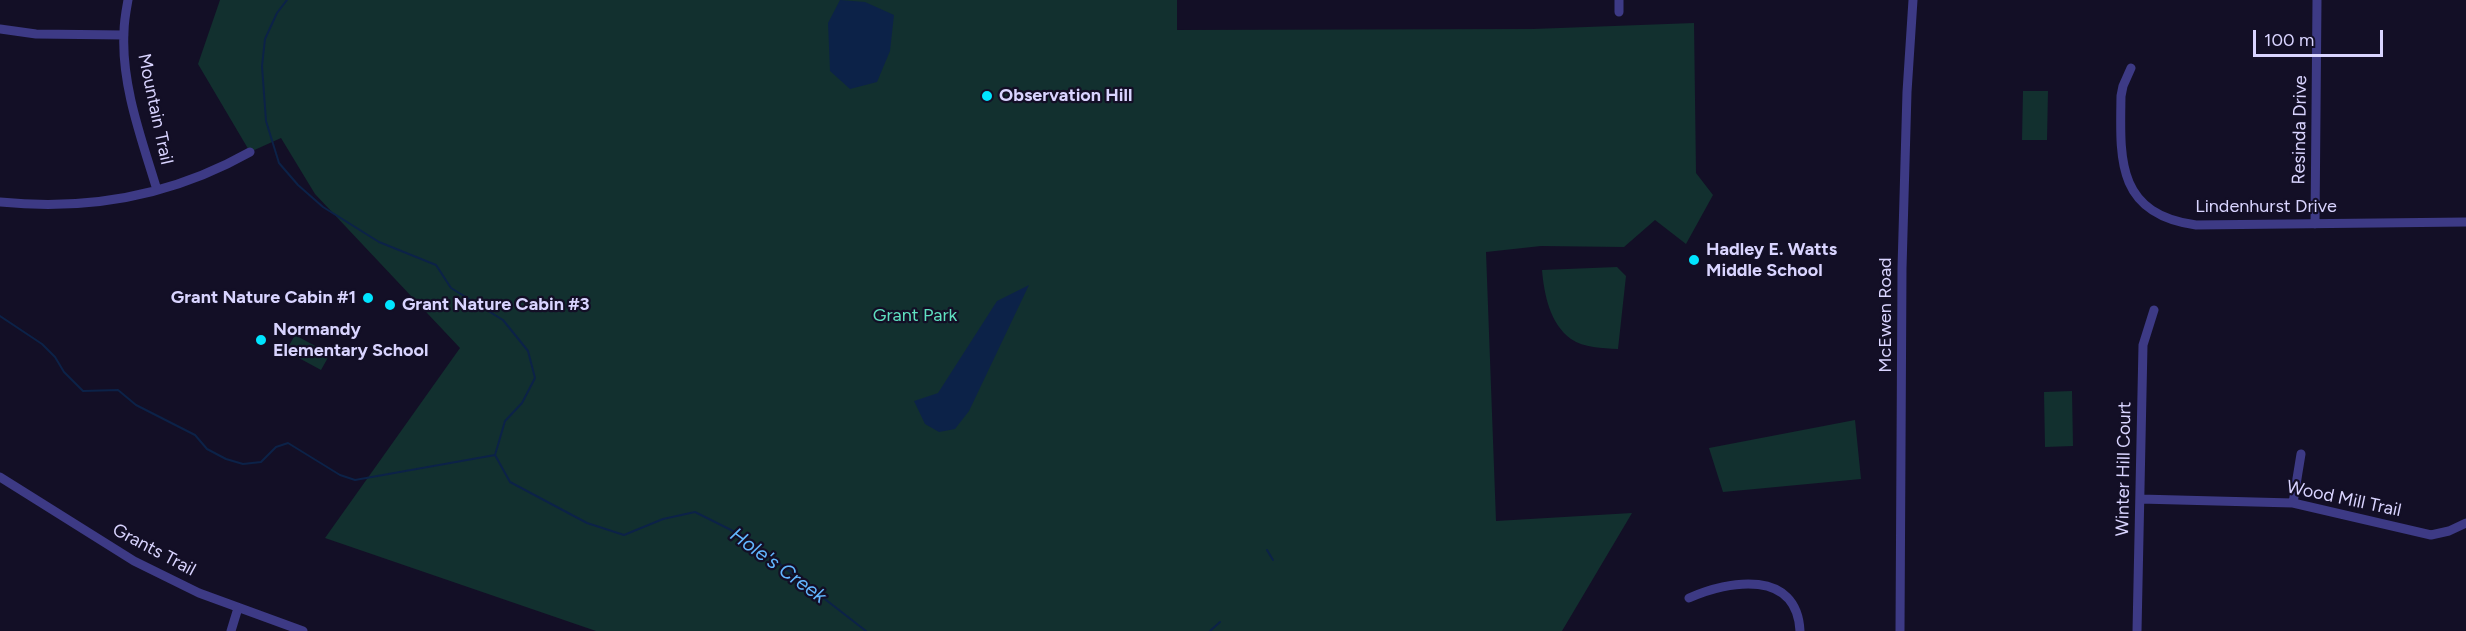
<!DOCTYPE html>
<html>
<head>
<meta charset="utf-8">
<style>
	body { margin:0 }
	#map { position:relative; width:2466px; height:631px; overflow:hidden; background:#130f26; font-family:Figtree,sans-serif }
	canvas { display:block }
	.scale { position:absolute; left:2253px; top:30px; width:130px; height:27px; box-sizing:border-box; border:3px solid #d9d4ff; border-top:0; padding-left:8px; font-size:18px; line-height:21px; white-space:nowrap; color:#d9d4ff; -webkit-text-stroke:4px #130f26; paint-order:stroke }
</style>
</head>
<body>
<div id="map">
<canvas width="2466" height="631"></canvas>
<div class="scale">100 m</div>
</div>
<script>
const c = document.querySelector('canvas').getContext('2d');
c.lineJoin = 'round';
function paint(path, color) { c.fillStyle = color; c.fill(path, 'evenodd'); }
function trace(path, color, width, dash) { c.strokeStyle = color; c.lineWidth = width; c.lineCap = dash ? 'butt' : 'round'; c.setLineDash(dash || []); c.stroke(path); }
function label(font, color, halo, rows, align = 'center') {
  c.font = font + ' Figtree,sans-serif'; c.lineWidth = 4.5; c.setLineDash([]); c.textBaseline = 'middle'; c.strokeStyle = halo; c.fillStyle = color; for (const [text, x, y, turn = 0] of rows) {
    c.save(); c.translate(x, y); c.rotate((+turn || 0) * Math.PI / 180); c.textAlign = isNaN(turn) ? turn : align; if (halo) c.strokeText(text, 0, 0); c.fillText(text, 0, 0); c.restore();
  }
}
paint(new Path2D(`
	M220,0H1177V30L1533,29L1694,23L1696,173L1713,195L1686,244L1655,220L1624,247L1541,246L1486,252L1496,521L1632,513L1562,631H596L325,538L460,348L315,194L281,138L250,152L198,64Z
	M2023,91H2048L2047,140H2022Z
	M1617,267L1626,276L1618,349C1602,348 1584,348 1571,339C1550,324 1544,294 1542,270Z
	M295,335L330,354L321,370L286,351Z
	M2072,391L2073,446L2045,447L2044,392Z
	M1855,420L1861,479L1723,492L1709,448Z`), '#12302f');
paint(new Path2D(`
	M840,0L865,2L894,15L890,51L877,82L850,89L830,71L828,23Z
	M1029,285L969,411L955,429L939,432L925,424L914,401L938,393L997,301Z`), '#0c2248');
trace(new Path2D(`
	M287,0L277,13L265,39L262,66L266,121L279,163L298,185L323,207L379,242L436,265L451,288L503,320L528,351L535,378L522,403L505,421L495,455L510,482L587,523L624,535L663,519L695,512L745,537L866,631
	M0,316L42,344L55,357L64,372L83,391L118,390L136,405L195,435L207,449L226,459L243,464L261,462L276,447L288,443L340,475L355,480L495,455
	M1267,550L1273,560
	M1210,631L1220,622`), '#0c2248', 2);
trace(new Path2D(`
	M128,0C126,11 124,21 124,32C121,85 142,140 157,190
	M1619,0V12
	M0,29L36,34L124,35
	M2131,68L2123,86L2121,96C2120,159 2116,214 2196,225L2466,222
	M0,202C89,211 172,196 250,152
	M2315,224L2317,0
	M0,477L134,561L199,593L303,631
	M2140,499L2293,503L2431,535L2449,531L2466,523
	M2293,503L2301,454
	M1689,598C1729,580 1797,569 1800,631
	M231,631L238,608
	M1900,631L1902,268L1907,92L1913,0
	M2137,631L2143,345L2154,310`), '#3d3a85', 9);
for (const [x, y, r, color] of [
	[987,96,6,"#00e5ff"],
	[1694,260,6,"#00e5ff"],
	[368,298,6,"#00e5ff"],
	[390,305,6,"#00e5ff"],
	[261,340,6,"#00e5ff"]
]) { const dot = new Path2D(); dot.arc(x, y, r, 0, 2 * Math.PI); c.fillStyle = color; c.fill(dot); trace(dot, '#130f26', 2); }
label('bold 18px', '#d9d4ff', '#130f26', [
	["Observation Hill",999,96],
	["Hadley E. Watts",1706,250],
	["Middle School",1706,271],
	["Grant Nature Cabin #1",356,298,"right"],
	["Grant Nature Cabin #3",402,305],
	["Normandy",273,330],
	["Elementary School",273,351]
], 'left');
label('18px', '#d9d4ff', '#130f26', [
	["Mountain Trail",155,109,78],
	["Resinda Drive",2300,130,-89],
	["Lindenhurst Drive",2266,207],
	["McEwen Road",1886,315,-90],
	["Winter Hill Court",2124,469,-89],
	["Wood Mill Trail",2344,499,12],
	["Grants Trail",154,550,28]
]);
label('18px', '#5fe0c0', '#130f26', [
	["Grant Park",915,316]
]);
label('italic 20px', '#62b6ff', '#130f26', [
	["Hole's Creek",778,566,36]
]);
</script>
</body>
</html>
